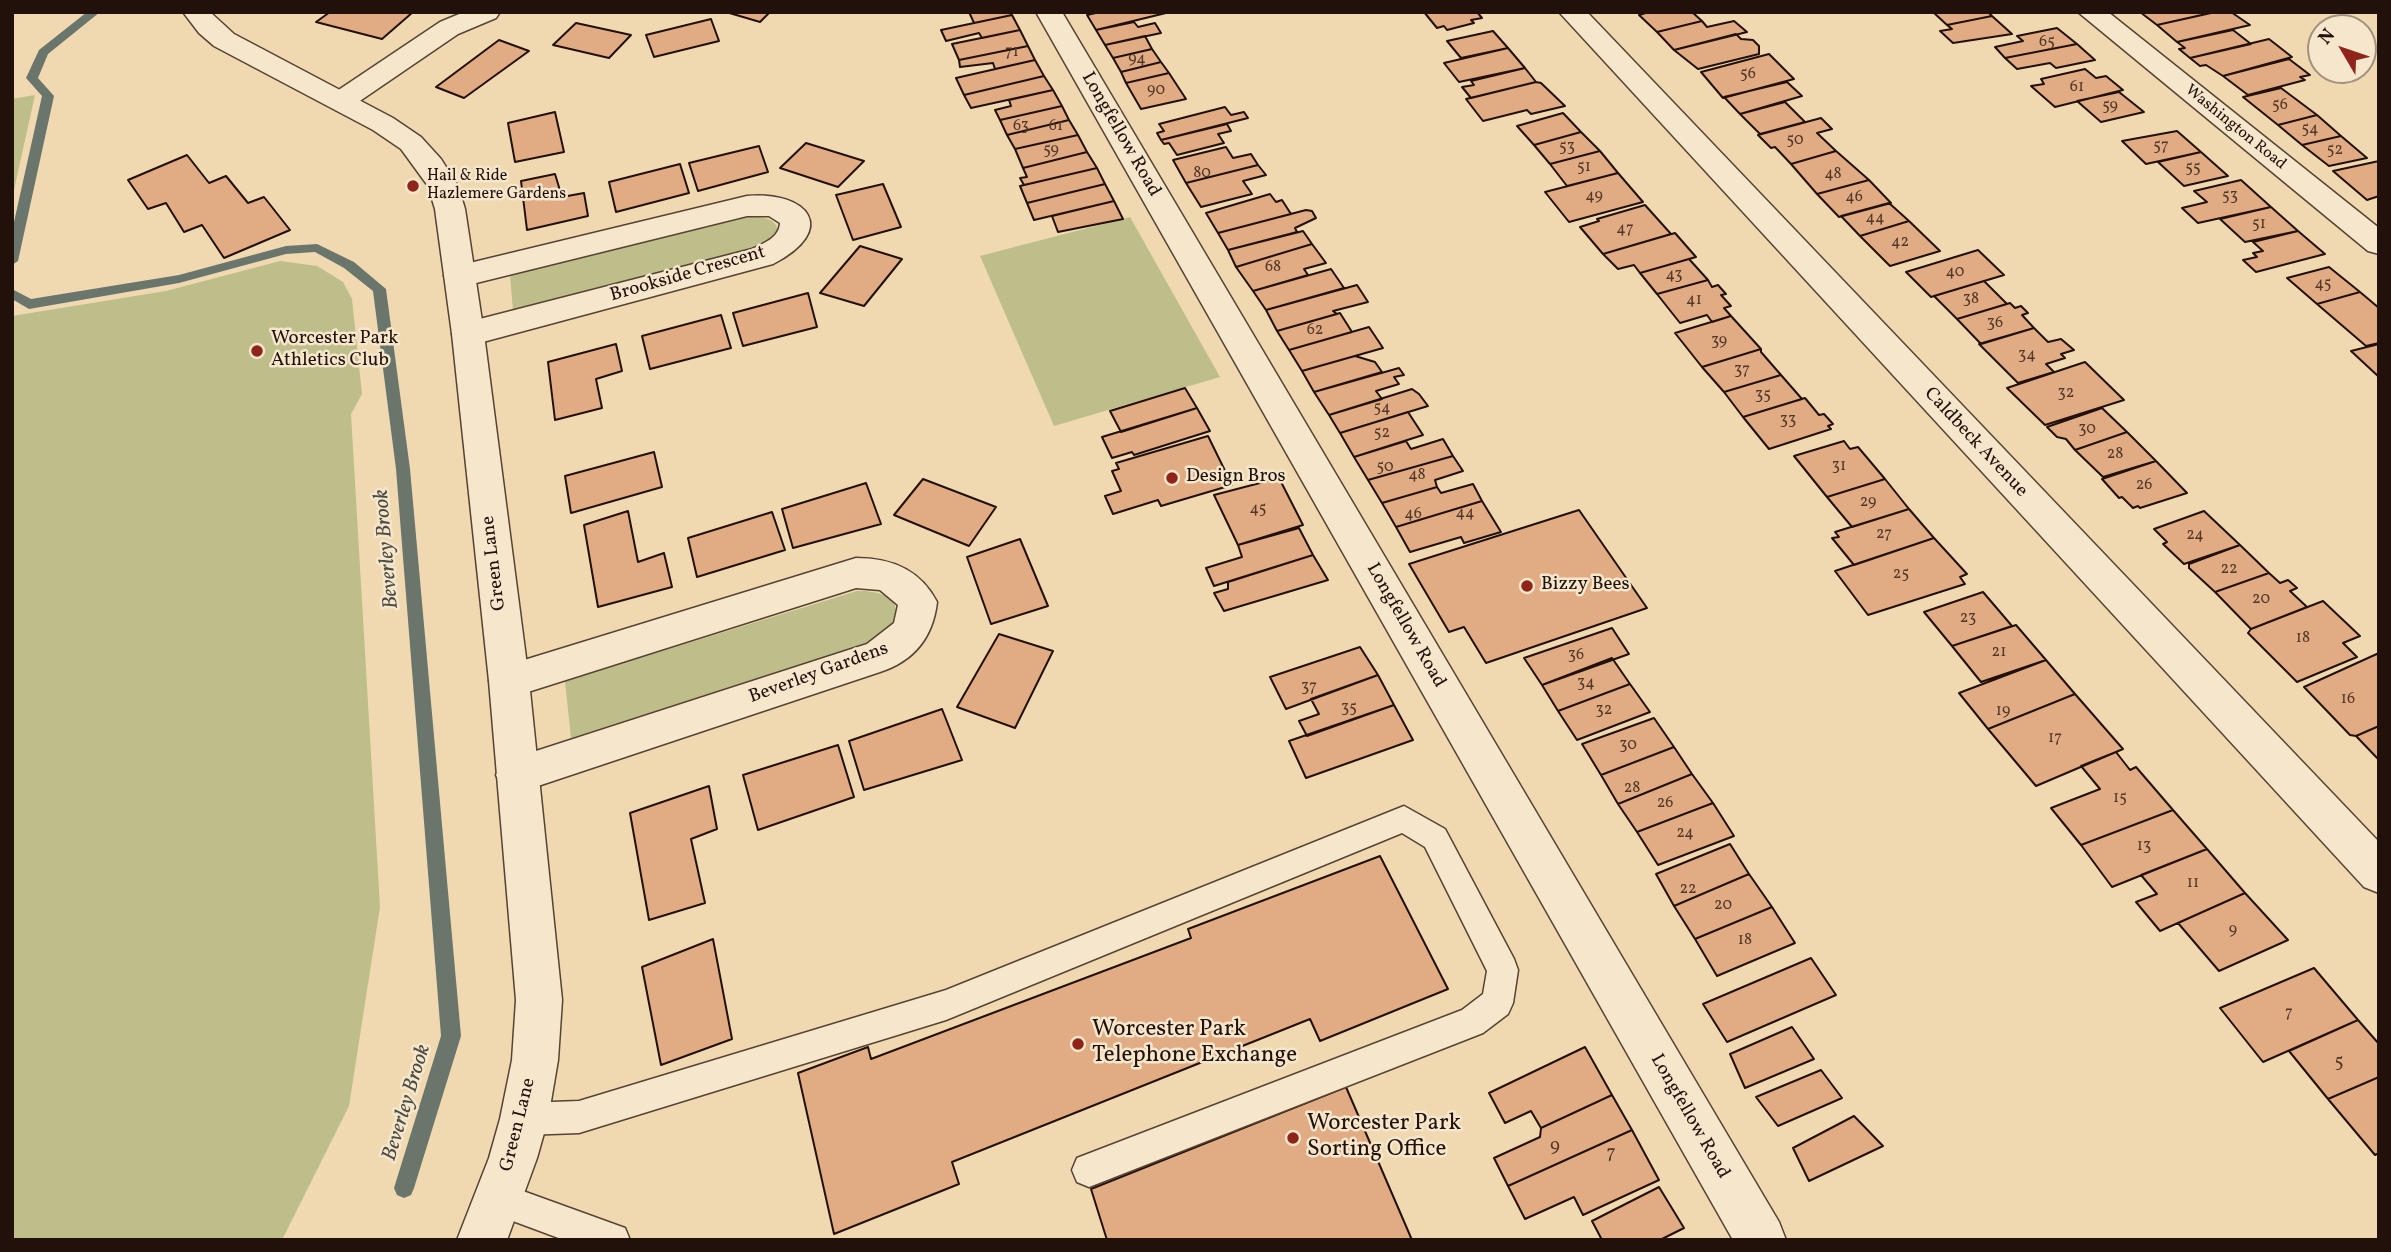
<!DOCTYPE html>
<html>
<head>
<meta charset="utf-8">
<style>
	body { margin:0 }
	#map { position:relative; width:2391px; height:1252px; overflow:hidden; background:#f0d9b1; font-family:Vollkorn,serif }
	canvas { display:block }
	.frame { position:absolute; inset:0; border:14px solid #22110a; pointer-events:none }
	.north { position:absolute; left:2307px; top:14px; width:70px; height:70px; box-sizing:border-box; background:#f5e6cc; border:2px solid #a1917e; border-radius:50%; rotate:309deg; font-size:19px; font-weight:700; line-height:28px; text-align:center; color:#22110a }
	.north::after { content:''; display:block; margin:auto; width:24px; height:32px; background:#8f2418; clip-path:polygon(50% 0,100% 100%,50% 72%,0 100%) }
</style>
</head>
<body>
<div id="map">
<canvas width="2391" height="1252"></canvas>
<div class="frame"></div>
<div class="north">N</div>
</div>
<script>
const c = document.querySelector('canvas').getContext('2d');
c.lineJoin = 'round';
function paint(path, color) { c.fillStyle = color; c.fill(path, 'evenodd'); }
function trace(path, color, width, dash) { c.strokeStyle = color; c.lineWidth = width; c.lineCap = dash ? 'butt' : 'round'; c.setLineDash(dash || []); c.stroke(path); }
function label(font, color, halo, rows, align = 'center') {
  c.font = font + ' Vollkorn,serif'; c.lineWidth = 5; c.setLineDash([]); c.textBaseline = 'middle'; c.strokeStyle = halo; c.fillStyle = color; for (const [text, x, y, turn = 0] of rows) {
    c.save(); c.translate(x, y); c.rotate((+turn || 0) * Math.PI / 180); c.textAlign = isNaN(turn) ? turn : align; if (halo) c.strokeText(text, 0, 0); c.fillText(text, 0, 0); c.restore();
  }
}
paint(new Path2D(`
	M35,95L12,199V99Z
	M748,217C762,217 778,217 778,234L757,250L513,311L510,275Z
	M1130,217L1220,377L1054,426L980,256Z
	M280,261L317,266L343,282L352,299L362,394L351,414L380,907L349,1106L282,1240H12V316L166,291Z
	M857,591C901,590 910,617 873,641L571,738L565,681Z`), '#bdbe89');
paint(new Path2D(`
	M87,12H100L48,54L38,78L54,96L18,261L12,265V231L42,96L26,78L39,50Z
	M317,244L354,262L386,289L410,469L461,1036L414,1188L411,1195L404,1198L397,1195L394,1188L441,1036L396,469L373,291L344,268L315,252L286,254L179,283L29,309L12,299V289L31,299L179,275L286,246Z`), '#6a766c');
const building = new Path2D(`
	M330,12H413L382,39L316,22Z
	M726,12H770L760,22Z
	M969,12H1010L1012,15L974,23Z
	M1100,12H1166V13L1096,30L1087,15Z
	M1424,12H1477L1482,18L1471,20L1474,23L1447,30L1444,26L1437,28Z
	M1649,12H1692L1702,21L1657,32L1639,15Z
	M1933,12H1988L1992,16L1947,25Z
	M2140,12H2210L2211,13L2157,25Z
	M2231,12L2250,25L2177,42L2157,25L2215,12Z
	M1012,15L1020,30L982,38L979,33L946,41L941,30Z
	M1992,16L2012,34L1953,43L1940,31L1952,29L1947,25Z
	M711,19L719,41L654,57L646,35Z
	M1702,21L1707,27L1734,21L1747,32L1674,50L1657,32Z
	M1134,22L1138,27L1155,23L1161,33L1105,45L1096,30Z
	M576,23L631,35L609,58L553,45Z
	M2057,28L2077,44L2005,58L1995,47L2023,41L2017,36Z
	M1020,30L1028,46L959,60L952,44Z
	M2233,30L2251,44L2190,58L2179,49L2185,48L2177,42Z
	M1493,31L1508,48L1461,58L1447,41Z
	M1736,34L1741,39L1753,40L1759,46V54L1698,69L1674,50Z
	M1145,36L1152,49L1113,58L1105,45Z
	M2269,39L2292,57L2223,76L2206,65L2200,66L2190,58Z
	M499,40L529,51L464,98L436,87Z
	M2077,44L2095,60L2056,68L2050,63L2017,69L2005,58Z
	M1028,46L1035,60L995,69L993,63L960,67L959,60Z
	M1508,48L1525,68L1459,82L1444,63Z
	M1152,49L1161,62L1121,72L1113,58Z
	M1769,54L1794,79L1723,98L1701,72Z
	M2289,59L2310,75L2300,77L2305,80L2248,95L2223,76Z
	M1035,60L1044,76L964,95L956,78Z
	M1161,62L1169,73L1126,83L1121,72Z
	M1525,68L1536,82L1471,98L1462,87L1474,85L1471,81Z
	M2085,69L2096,78L2106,76L2123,90L2055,107L2031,86L2044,84L2041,79Z
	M1169,73L1186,99L1141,109L1126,83Z
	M1044,76L1053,90L971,108L964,95Z
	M1536,82L1541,83L1565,106L1531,114L1527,110L1483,121L1466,99Z
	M1787,82L1802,96L1740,114L1724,97Z
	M2281,88L2317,115L2278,125L2243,97Z
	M1053,90L1062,106L1000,120L995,110L1011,106L1009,100Z
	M2119,92L2144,112L2101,122L2077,101Z
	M1785,102L1805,122L1760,134L1740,114Z
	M1062,106L1069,120L1007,135L1000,120Z
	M1225,107L1231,115L1244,112L1248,118L1161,140L1157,133L1164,131L1159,124Z
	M555,112L564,152L515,162L508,123Z
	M1563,113L1581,132L1534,145L1517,126Z
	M2317,115L2341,136L2302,145L2278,125Z
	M1821,118L1832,129L1817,133L1836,151L1791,164L1775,147L1771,148L1758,135Z
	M1069,120L1078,135L1015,149L1007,135Z
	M1227,124L1231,131L1218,134L1224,143L1177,155L1169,143L1164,144L1161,140Z
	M2177,131L2201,152L2146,164L2122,141Z
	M1581,132L1600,151L1550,164L1534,145Z
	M1078,135L1087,152L1023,168L1015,149Z
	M2341,136L2367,158L2329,166L2302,145Z
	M806,143L864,161L838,187L780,168Z
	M759,146L768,172L698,191L689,163Z
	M1226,147L1233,158L1251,154L1258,165L1186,183L1173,160Z
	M1600,151L1618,173L1567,186L1550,164Z
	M1836,151L1869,180L1817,194L1791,164Z
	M1087,152L1097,168L1024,185L1020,178L1027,177L1023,168Z
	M2201,152L2228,176L2184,186L2158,162Z
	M187,155L209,183L226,176L248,203L264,197L290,230L224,258L202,225L184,232L166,203L148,209L128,180Z
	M2379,161V196L2367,200L2333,171Z
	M680,164L689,193L616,212L609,182Z
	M1258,165L1266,175L1243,181L1252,194L1201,207L1186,183Z
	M1097,168L1105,184L1027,203L1020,186Z
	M1618,173L1643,202L1569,222L1545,192Z
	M555,174L562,197L584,193L588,216L527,230L521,181Z
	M1869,180L1891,203L1839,217L1817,194Z
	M2241,180L2271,207L2198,223L2182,208L2207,202L2194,191Z
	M883,184L901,227L853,240L836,195Z
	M1105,184L1114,201L1034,220L1027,203Z
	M1270,194L1276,202L1282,200L1291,214L1218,233L1206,213Z
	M1114,201L1123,219L1058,232L1052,216Z
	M1889,203L1909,221L1860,236L1841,216Z
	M1645,205L1671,234L1603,254L1580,227L1599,221L1597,219Z
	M2271,207L2298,231L2245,242L2220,219Z
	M1306,210L1312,211L1316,218L1295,228L1297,232L1228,250L1218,233Z
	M1909,221L1940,251L1890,266L1860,236Z
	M1303,231L1312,244L1236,267L1228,250Z
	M2298,231L2325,254L2256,272L2243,260L2257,257L2253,253L2263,251L2253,242Z
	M1675,233L1696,257L1640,273L1634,265L1618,269L1603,254Z
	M1312,244L1326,263L1304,269L1308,275L1253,291L1236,267Z
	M860,246L902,259L864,306L820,293Z
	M1978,250L2004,275L1931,297L1906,272Z
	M1689,259L1708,280L1657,294L1640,273Z
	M2329,267L2360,292L2317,304L2287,278Z
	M1331,269L1344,288L1266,310L1253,291Z
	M1708,280L1712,287L1718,285L1726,294L1721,295L1731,306L1724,308L1731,316L1712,322L1707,315L1680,323L1657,294Z
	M1984,281L2007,304L1957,319L1934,296Z
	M1357,285L1368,302L1333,311L1337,314L1277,331L1266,310Z
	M2360,292L2379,308V343L2366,346L2317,304Z
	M808,293L817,327L743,346L733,313Z
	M2010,303L2015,308L2021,306L2028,313L2022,315L2034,328L1981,344L1957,319Z
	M1340,313L1352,332L1289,350L1277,331Z
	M721,315L731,348L650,369L642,336Z
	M1731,316L1761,349L1702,367L1675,333Z
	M1369,327L1383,348L1302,371L1289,350Z
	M2034,328L2048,342L2061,339L2074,350L2061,354L2065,358L2046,364L2054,372L2018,383L1979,344Z
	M616,344L622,371L596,379L602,408L555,420L548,362Z
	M2379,344V377L2351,351Z
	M1761,349V352L1781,375L1724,392L1702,367Z
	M1355,356L1375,362L1382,372L1314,392L1302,371Z
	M2085,362L2124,400L2045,425L2007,388Z
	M1399,368L1404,375L1394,377L1399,384L1376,391L1382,399L1329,415L1314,392Z
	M1781,375L1802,399L1743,417L1724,392Z
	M1185,388L1197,408L1121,432L1110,411Z
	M1412,389L1419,394L1428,406L1340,433L1329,415Z
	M1805,398L1819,415L1824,414L1833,424L1828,426L1831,429L1769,449L1743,417Z
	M1197,408L1210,431L1134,455L1132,452L1112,458L1102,437Z
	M2102,408L2127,432L2075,450L2066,439L2057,437L2047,427Z
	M1408,412L1423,435L1354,457L1340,433Z
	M2127,432L2156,461L2103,477L2075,450Z
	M1208,436L1232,485L1161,506L1158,500L1113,514L1105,496L1121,491L1112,471L1119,469L1116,463Z
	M1443,439L1453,456L1368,480L1354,457L1406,441L1411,449Z
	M1844,441L1850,449L1858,447L1885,479L1827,497L1794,456Z
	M654,452L662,487L571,513L565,476Z
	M1453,456L1463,471L1435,480L1437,487L1382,503L1368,480Z
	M2156,461L2187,493L2140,508L2138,506L2133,508L2122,497L2119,498L2102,479Z
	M1279,478L1303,525L1238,545L1214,495Z
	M923,479L996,507L969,546L894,515Z
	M1885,479L1909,509L1852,527L1827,497Z
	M866,483L881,524L793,548L782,509Z
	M1473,484L1482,501L1396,527L1382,503L1437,487L1441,493Z
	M1482,501L1501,532L1464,543L1461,537L1410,552L1396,527Z
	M1909,509L1934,538L1854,565L1832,538L1839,537L1835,532Z
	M1579,510L1647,608L1486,663L1464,627L1449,632L1409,564Z
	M628,511L638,562L664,553L672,587L598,607L584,525Z
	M2204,511L2240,545L2184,564L2163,544L2167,542L2154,529Z
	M772,512L785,550L697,577L688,538Z
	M1299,528L1313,555L1214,586L1206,568L1242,557L1238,545Z
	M1934,538L1967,574L1960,577L1965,584L1868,615L1835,571Z
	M1020,539L1048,606L991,624L967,557Z
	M2240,545L2269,573L2215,592L2189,568V564Z
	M1313,555L1328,580L1224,611L1214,593L1228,589V582Z
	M2269,573L2280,583L2288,580L2297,588L2290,591L2307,607L2251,629L2215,592Z
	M1983,592L2012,626L1952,646L1924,612Z
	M2323,601L2360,636L2343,643L2357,657L2297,682L2248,633L2251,629Z
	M2016,625L2046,660L1981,682L1952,646Z
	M1612,628L1629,654L1542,685L1524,658Z
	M999,634L1053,651L1015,728L957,707Z
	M1360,647L1378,675L1286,709L1270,677Z
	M2379,653V726L2356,736L2350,735L2304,687Z
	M1612,658L1630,684L1558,711L1542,685Z
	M2046,660L2075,694L1988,729L1959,693Z
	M1378,675L1394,705L1307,736L1299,721L1319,714L1311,699Z
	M1630,684L1650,712L1577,740L1558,711Z
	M2075,694L2123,749L2036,786L1988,729Z
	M1394,705L1413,740L1306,778L1289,741Z
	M942,709L962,760L864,790L849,741Z
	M1654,718L1674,747L1601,775L1582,744Z
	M2379,726V760L2356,736Z
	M838,745L854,797L758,830L743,775Z
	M1674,747L1692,774L1618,804L1601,775Z
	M2116,752L2130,770L2136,767L2173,810L2081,845L2051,808L2100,789L2081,766Z
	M1692,774L1713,803L1637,832L1618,804Z
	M709,786L717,829L691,839L705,903L649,920L630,813Z
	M1713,803L1734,836L1658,865L1637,832Z
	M2173,810L2207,849L2112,887L2081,845Z
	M1730,844L1749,874L1674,906L1656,874Z
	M2207,849L2245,893L2160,931L2136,902L2157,894L2141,875Z
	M1380,856L1448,989L1320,1041L1310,1019L952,1162L959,1184L834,1234L798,1073L868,1047L871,1059L1191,938L1188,929Z
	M1749,874L1772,907L1695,939L1674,906Z
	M2245,893L2288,940L2219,971L2178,923Z
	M1772,907L1795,943L1717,976L1695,939Z
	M713,939L732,1039L661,1065L642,967Z
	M1811,958L1836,995L1727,1042L1703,1004Z
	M2314,968L2358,1020L2263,1062L2220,1008Z
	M2358,1020L2379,1044V1077L2328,1099L2289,1051Z
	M1792,1027L1814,1059L1745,1088L1730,1054Z
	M1585,1047L1612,1095L1541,1128L1531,1111L1505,1123L1489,1093Z
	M1821,1070L1842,1098L1778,1126L1756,1097Z
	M2379,1077V1153L2375,1155L2328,1099Z
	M1346,1087L1412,1240H1107L1091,1189Z
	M1612,1095L1632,1130L1508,1186L1494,1158L1540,1137L1541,1128Z
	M1854,1116L1883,1146L1809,1181L1793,1148Z
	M1632,1130L1659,1180L1583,1215L1574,1197L1525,1219L1508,1186Z
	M1659,1187L1684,1228L1660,1240H1602L1592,1221Z`);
paint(building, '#e1ab83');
trace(building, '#22110a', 2);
const service = new Path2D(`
	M1404,806L1445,829L1514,959L1518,970L1513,1003L1508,1014L1483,1033L1089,1187L1077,1182L1072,1170L1077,1158L1462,1010L1483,994L1487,971L1425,847L1402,833L946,1020L579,1133L524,1135L512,1131L508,1119L512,1107L524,1103L579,1101L946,990Z
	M498,1182L625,1228L630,1240H564L486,1211L481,1199L486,1187Z`);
const minor = new Path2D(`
	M464,12H500L496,18L458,34L351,107L341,110L331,107L327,101L331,95L440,22Z
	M1036,12H1062L1779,1222L1786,1240H1733Z
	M1559,12H1587L2379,842V893L2364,887Z
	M2078,12H2108L2379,228V254L2368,251Z
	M747,196C809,191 839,230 773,264L468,346L456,342L452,334L456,326L468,322L752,249C764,243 779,238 780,223L769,216H747L460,287L449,284L444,276L449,268Z
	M856,558C891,558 920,569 937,602C933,637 914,661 880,672L517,793L502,788L496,775L502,762L867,644L894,623L898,605L880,590L856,588L509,698L495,693L489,681L495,669Z`);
const tertiary = new Path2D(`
	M183,12H210L234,34L393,118L421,137L441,159L458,186L465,209L484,334L529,681L562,1000L558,1060L548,1119L537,1158L507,1240H457L489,1158L500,1119L512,1060L516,1000L489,681L452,334L435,209L428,186L401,149L373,130L214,46L199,33Z`);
trace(service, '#564334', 3);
trace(minor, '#564334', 3);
trace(tertiary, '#564334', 3);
paint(service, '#f5e6cc');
paint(minor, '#f5e6cc');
paint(tertiary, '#f5e6cc');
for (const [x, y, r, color] of [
	[413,186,7,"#8f2418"],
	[257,351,7,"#8f2418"],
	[1172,478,7,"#8f2418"],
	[1527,586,7,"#8f2418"],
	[1078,1044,7,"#8f2418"],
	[1293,1138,7,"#8f2418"]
]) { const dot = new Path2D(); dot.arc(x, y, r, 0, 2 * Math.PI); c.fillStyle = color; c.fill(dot); trace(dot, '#f5e6cc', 2.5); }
label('16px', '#523828', null, [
	["65",2047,43],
	["71",1012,53],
	["94",1137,60],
	["56",1748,75],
	["61",2077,88],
	["90",1156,91],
	["56",2280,106],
	["59",2110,107],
	["63",1021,127],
	["61",1056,127],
	["54",2310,130],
	["50",1795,141],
	["57",2161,147],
	["53",1567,148],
	["59",1051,151],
	["52",2335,151],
	["51",1584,168],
	["55",2193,169],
	["80",1202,174],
	["48",1833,175],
	["49",1594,197],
	["53",2230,197],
	["46",1854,198],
	["44",1875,219],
	["51",2259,225],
	["47",1625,230],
	["42",1900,243],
	["68",1273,268],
	["40",1955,273],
	["43",1674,276],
	["45",2323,285],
	["38",1971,300],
	["41",1694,301],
	["36",1995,324],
	["62",1315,331],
	["39",1719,342],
	["34",2027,356],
	["37",1742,371],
	["32",2066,394],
	["35",1763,396],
	["54",1382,409],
	["33",1788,421],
	["30",2087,430],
	["52",1382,434],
	["28",2115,455],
	["31",1839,467],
	["50",1385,468],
	["48",1417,476],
	["26",2144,486],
	["29",1868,503],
	["45",1258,510],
	["44",1465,514],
	["46",1413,515],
	["27",1884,535],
	["24",2195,536],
	["22",2229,570],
	["25",1901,575],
	["20",2261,600],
	["23",1968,619],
	["18",2303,639],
	["21",1999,653],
	["36",1576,656],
	["34",1586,684],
	["37",1309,688],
	["16",2348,700],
	["35",1349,709],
	["32",1604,711],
	["19",2003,712],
	["17",2055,739],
	["30",1628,746],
	["28",1632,789],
	["15",2120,799],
	["26",1665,804],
	["24",1685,834],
	["13",2144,847],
	["11",2193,884],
	["22",1688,890],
	["20",1723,906],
	["9",2233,931],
	["18",1745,941],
	["7",2289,1014]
]);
label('16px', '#22110a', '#f5e6cc', [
	["Washington Road",2235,128,39]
]);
label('16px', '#22110a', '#f5e6cc', [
	["Hail & Ride",427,177],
	["Hazlemere Gardens",427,195]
], 'left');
label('19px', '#22110a', '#f5e6cc', [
	["Longfellow Road",1120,135,60],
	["Brookside Crescent",688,275,-16],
	["Caldbeck Avenue",1975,443,47],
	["Green Lane",495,563,-97],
	["Longfellow Road",1405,626,60],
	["Beverley Gardens",819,674,-20],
	["Longfellow Road",1689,1117,60],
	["Green Lane",519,1125,-76]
]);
label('19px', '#22110a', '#f5e6cc', [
	["Worcester Park",271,340],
	["Athletics Club",271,362],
	["Design Bros",1186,478],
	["Bizzy Bees",1541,586]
], 'left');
label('19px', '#523828', null, [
	["5",2339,1064],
	["9",1555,1148],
	["7",1611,1155]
]);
label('italic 21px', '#4c4c43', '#f5e6cc', [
	["Beverley Brook",388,549,-95],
	["Beverley Brook",408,1103,-73]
]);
label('23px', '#22110a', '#f5e6cc', [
	["Worcester Park",1092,1031],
	["Telephone Exchange",1092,1057],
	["Worcester Park",1307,1125],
	["Sorting Office",1307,1151]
], 'left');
</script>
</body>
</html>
